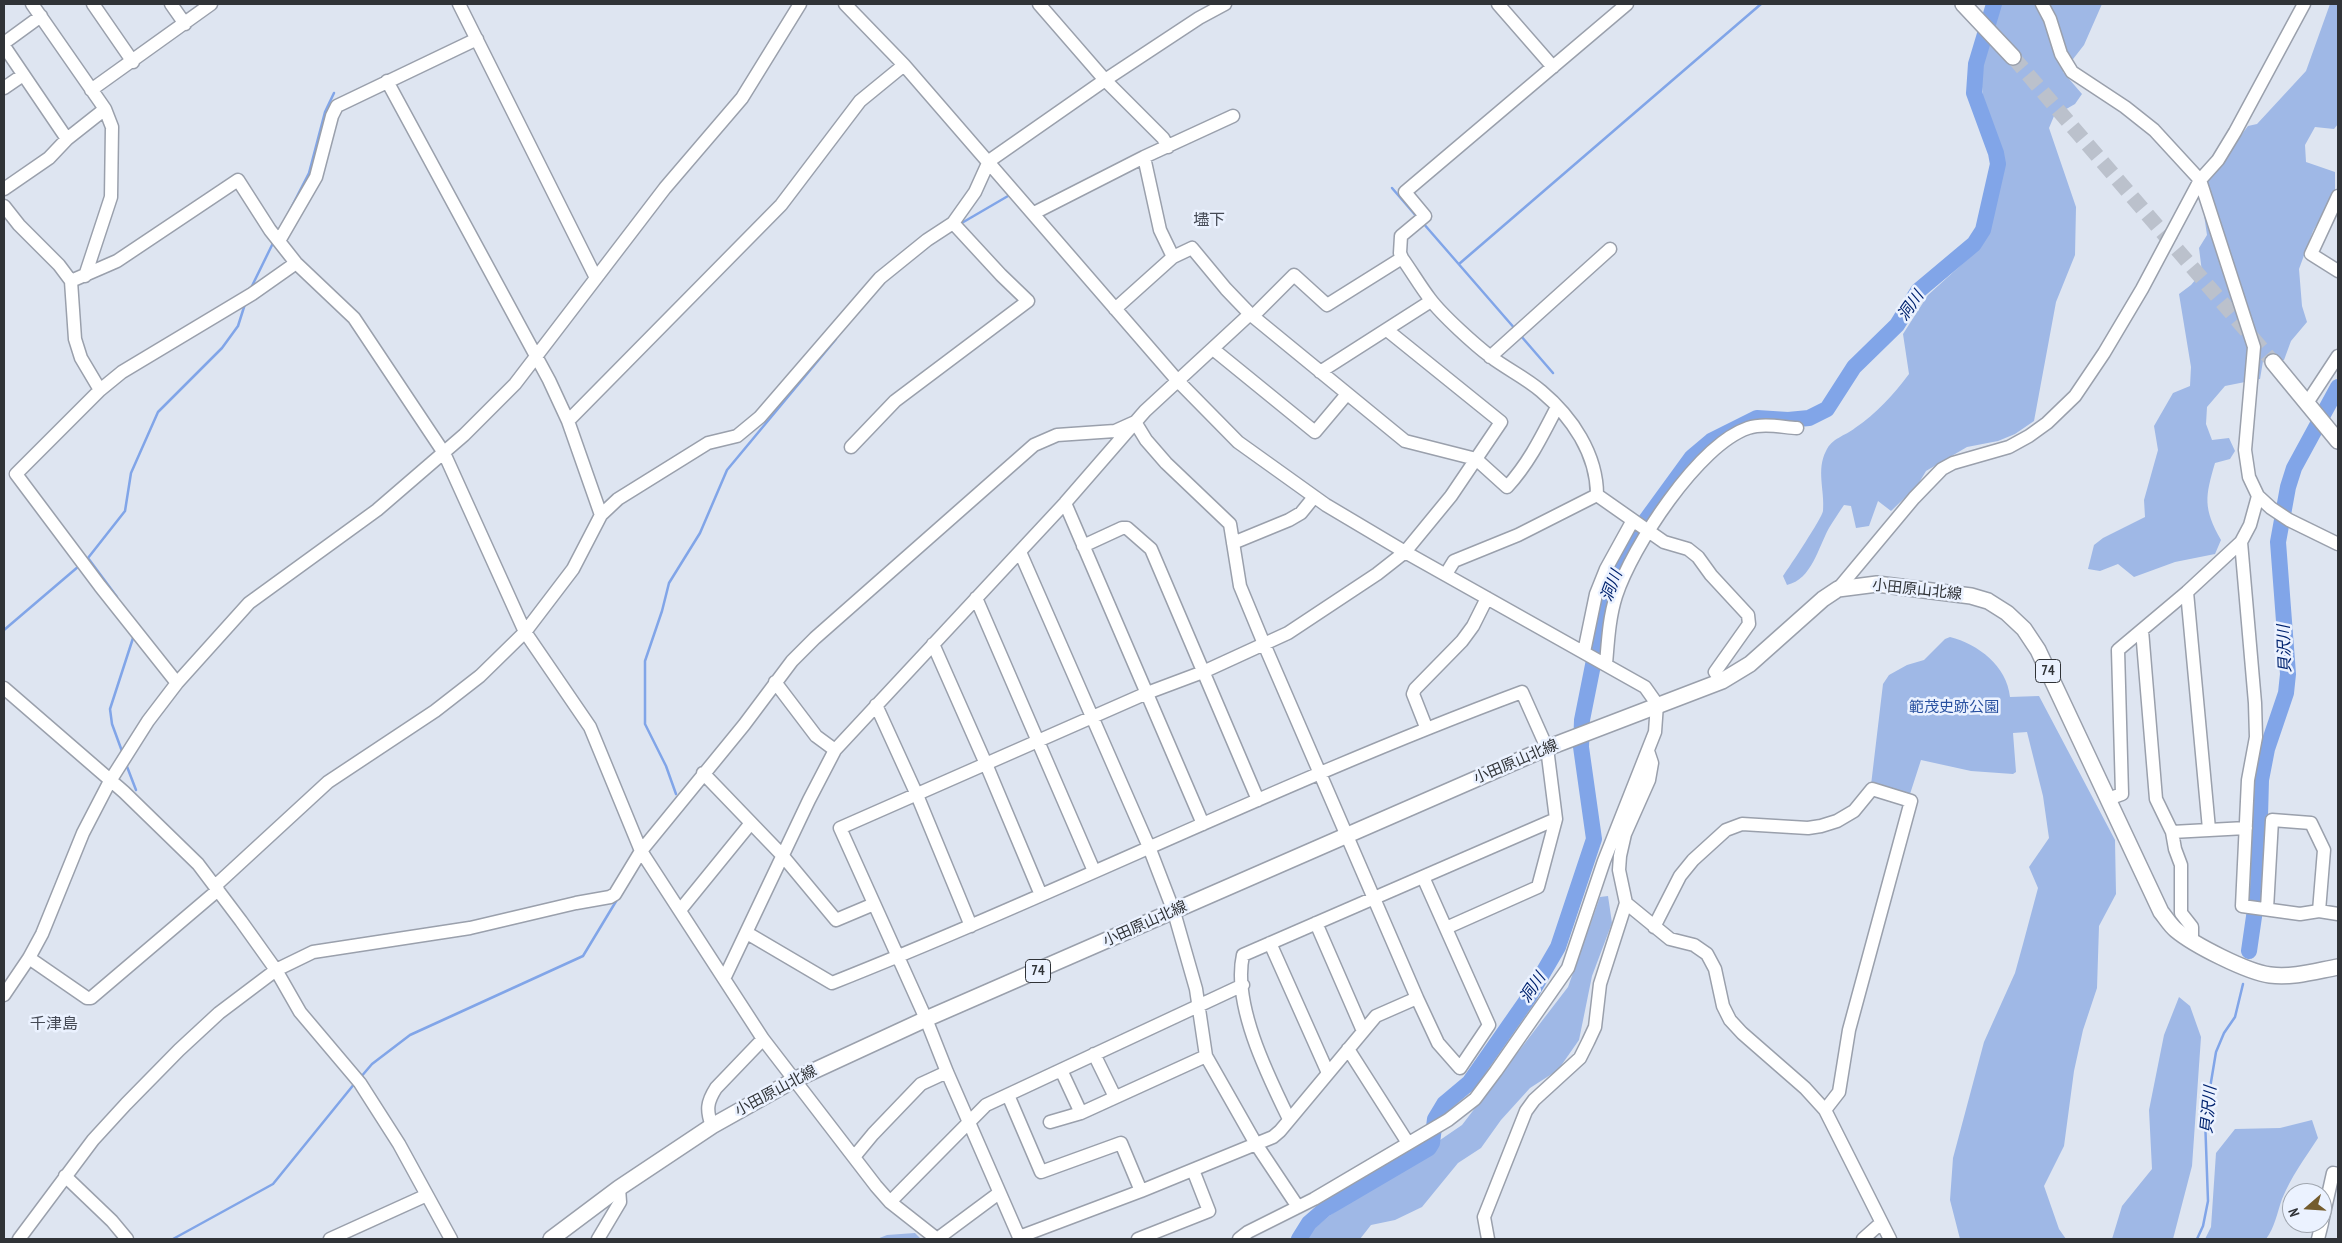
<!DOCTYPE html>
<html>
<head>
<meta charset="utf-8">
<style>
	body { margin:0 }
	#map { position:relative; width:2342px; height:1243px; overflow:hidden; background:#dee5f1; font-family:"PT Sans Narrow",sans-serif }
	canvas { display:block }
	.frame { position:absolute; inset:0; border:5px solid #303337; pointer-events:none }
	.north { position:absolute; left:2282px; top:1183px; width:50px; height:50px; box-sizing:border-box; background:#ebf2ff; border:1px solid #a0a6af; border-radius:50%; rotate:251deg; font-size:14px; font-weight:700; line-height:20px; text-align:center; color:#303337 }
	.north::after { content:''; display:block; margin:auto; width:18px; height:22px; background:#745c2d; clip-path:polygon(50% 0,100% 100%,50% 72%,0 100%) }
</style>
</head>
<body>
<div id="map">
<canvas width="2342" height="1243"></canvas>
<div class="frame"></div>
<div class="north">N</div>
</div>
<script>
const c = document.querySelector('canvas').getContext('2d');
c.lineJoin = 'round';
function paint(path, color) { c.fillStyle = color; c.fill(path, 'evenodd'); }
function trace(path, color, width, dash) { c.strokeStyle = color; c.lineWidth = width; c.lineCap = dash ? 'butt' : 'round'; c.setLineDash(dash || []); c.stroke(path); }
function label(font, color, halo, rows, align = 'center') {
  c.font = font + ' "PT Sans Narrow","Noto Sans JP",sans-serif'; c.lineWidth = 5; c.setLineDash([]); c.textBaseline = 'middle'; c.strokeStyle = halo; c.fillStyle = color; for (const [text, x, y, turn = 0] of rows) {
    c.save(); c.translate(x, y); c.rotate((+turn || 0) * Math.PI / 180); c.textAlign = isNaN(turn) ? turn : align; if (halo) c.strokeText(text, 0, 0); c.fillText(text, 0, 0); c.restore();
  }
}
paint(new Path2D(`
	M2001,4H2102L2084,45L2063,72L2082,94L2075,104L2054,116L2049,128L2076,207L2075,255L2056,302L2034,421L2015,434L1998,441L1967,447L1926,471L1917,486L1891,511L1878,501L1869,526L1856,528L1851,506L1844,505C1839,512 1834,520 1829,528C1818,548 1812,579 1787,585L1783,576C1790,566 1822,518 1823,511C1825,491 1816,470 1826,451C1832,438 1845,436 1855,428C1876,414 1894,394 1909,374L1903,334L1928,295L1970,257L1985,240L1992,223L2003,158L1983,103L1981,70Z
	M2330,4H2338V124L2334,129L2315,127L2305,145L2306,162L2335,172V193L2313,231L2299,269L2302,306L2307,322L2291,341L2284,360L2263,361L2260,379L2225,386L2207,407L2206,424L2212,440L2229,438L2235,451L2230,459L2215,463C2205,497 2203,508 2221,540L2215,554L2175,562L2134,577L2118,564L2100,571L2088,569L2094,545L2103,538L2145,517L2144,500L2158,450L2154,426L2173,393L2190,386L2191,367L2179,294L2191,285L2202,272L2199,248L2207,235L2200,188L2248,126L2257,124L2306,71Z
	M1950,637C1978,644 2007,666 2010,697L2039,696L2115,840L2116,894L2099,926L2097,988L2083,1030L2074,1071L2064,1146L2044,1186L2059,1229L2066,1239H1960L1950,1200L1953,1158L1984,1042L2015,973L2023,944L2038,888L2029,867L2049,838L2043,796L2027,732L2013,733L2016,772L2013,774L1971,771L1921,760L1910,794L1906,796L1871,785L1883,684L1889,675L1907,665L1924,660L1945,639Z
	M1608,896L1612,923L1592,976L1579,1040L1558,1070L1530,1088L1501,1120L1481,1148L1458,1163L1422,1207L1395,1220L1371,1225L1360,1239H1301L1329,1216L1462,1125L1568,987L1600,897Z
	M2179,997L2190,1006L2201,1037L2192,1166L2173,1239H2112L2122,1206L2152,1169L2149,1110L2164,1035Z
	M2312,1120L2318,1138C2305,1158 2291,1177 2282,1199C2277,1213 2275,1227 2266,1239H2205L2211,1227L2216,1153L2235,1129L2280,1128Z
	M915,1233L921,1239H877L887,1235Z`), '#9fb8e6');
trace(new Path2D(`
	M1392,188L1417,217
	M288,214L309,173L325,112L334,93
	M1423,223L1516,330
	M960,224L1008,196
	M1459,264L1761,4
	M250,290L274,241
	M1521,336L1553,373
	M117,597L88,558L125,511L131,473L158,412L222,348L238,326L245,304
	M4,630L79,566
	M123,754L112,724L110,709L134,635
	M126,764L136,790
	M676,794L666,766L645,724V661L662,611L669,583L700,533L727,470L836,339
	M360,1078L372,1064L410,1035L583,956L618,898
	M173,1239L273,1184L355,1083
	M2197,1239L2203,1226L2208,1201L2205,1118L2216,1052L2224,1033L2235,1017L2243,984`), '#81a5e8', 2.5);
trace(new Path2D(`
	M2249,951L2258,889L2261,780L2267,749L2286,693L2288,674L2278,542L2288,487L2294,468L2338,387
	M1299,1239L1309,1223L1325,1209L1429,1148L1432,1143L1435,1119L1444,1104L1469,1083L1529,997L1558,947L1594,839L1581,747L1582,720L1607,595L1633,538L1692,457L1711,441L1757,418L1788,420L1809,418L1827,409L1854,367L1897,325L1918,291L1974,244L1983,230L1998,164L1996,153L1974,93L1976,64L1994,4`), '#81a5e8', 16);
trace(new Path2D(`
	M2013,57L2273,362`), '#bbc1cc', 15, [15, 8]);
const minor = new Path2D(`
	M93,4L133,62
	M171,4L185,24
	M459,4L596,278
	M845,4L904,65L1177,380L1238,442L1326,505L1405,552L1645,687L1657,704L1655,732L1604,861L1568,968L1496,1071L1475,1099L1448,1120L1314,1199L1248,1232L1239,1239
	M1039,4L1105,80L1163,138L1168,147
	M1498,4L1553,67
	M2042,4L2050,19L2061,54L2072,72L2125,107L2154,130L2200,180L2254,347L2245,450L2249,477L2258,496L2271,508L2289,520L2338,544
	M4,43L41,16
	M4,46L67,139
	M387,81L549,380L568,421L601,515
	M4,88L23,75
	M91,90L211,4
	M1144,157L1160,230L1173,257
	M4,189L49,158L67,139L105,109L32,4
	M2338,196L2311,254L2338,271
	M4,206L19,225L59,265L71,281L75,339L81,358L100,390
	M1034,213L1144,157L1233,116
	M279,241L316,177L332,116L337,106L477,39
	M1402,258L1400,253L1401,236L1425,216L1405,192L1627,4
	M85,276L111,197L112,127L105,109
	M71,281L117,261L238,180L270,230L296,263L354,318L444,453L525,632L590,727L641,851L763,1039L876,1186L890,1202L937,1239L999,1193
	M1115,309L1173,257L1192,248L1226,289L1250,314L1405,441L1476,459L1507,487C1529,463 1542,436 1557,407
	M1253,316L1294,275L1327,305L1402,258C1412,272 1420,286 1430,299C1442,315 1475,345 1491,357C1507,369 1526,378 1541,391C1572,417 1597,454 1597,495
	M1213,349L1315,432L1347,394
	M1490,357L1610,249
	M1320,372L1431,301
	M2307,403L2338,356
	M568,421L781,205L860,101L904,65
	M851,447L895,401L1028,301L1001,275L953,223
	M1597,495L1664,542L1688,549L1698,557L1711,575L1748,615L1749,624L1715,672L1722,681
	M1065,503L1203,824
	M2241,542L2255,703L2256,737L2248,780L2242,906L2300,914L2319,911L2338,914
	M1233,543L1289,520L1301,513L1314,497
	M1083,546L1122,528H1127L1151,549L1258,800
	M1020,552L1149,847L1174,912L1196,989L1206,1056L1256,1144L1298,1207
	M1446,574L1454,561L1518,535L1597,495
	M1838,589L1914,498L1942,469L1953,463L2009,447L2029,436L2047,423L2075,396L2104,353L2142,289L2200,180L2218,160L2235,132L2304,4
	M2187,592L2209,829
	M976,598L1094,871
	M2142,630L2156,799L2172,832L2175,849L2181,865V913L2192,927V941
	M933,644L986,764L1041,895
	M1264,644L1417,998L1376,1016L1280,1131L1273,1137L1141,1191L1019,1237L947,1072L926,1019L840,828L1147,693L1203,672Z
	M1584,652L1596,594L1606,569L1633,520
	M1606,664C1608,641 1609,618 1616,596C1632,547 1698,445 1748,428C1763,423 1781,427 1797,428
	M775,682L816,736L835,750
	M177,683L100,586L16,474L100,390L122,372L252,294L296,263
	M4,688L124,792L198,864L241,921L276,970L300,1012L360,1083L399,1144L451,1239
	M876,705L917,795L971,926
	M1426,727L1413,694L1415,689L1462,641L1473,626L1487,598
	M1648,751L1652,763L1649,780L1625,834L1620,856L1619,870L1626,903L1670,939L1694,945L1707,954L1715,969L1723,1006L1730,1020L1742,1033L1805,1088L1825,1110L1890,1239
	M703,773L782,855L836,920L874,904
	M2108,799L2122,794L2118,650L2187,592L2241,542L2250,525L2258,496
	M2172,832L2246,828
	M215,886L328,782L435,711L480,676L525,632L573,569L601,515L618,499L708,443L737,436L760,417L880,278L927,240L953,223L975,192L989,161L1105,80L1199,18L1225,4
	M681,909L751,823
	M2267,909L2272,820L2311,823L2324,850L2319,911
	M1316,923L1363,1031
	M1654,927L1680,876L1693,860L1726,830L1742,824L1808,828L1821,826L1837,821L1854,811L1872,789L1911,801L1849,1030L1839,1092L1825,1110
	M747,933L832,983C1064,891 1288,779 1522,692L1547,748L1556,819L1538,887L1446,928
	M1270,943L1328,1073
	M29,958L87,998H91L218,890
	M724,979L809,800L835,750L1065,503L1145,411L1250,314
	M4,995L29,958L42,934L83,833L110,781L148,721L177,683L249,603L377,510L464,435L515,384L665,188L742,98L800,4
	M1417,998L1438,1043L1460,1068L1489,1025L1423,877
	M1348,1049L1408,1143
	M1094,1054L1115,1097
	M1061,1070L1081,1113
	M1008,1095L1041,1172L1121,1143L1141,1191
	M1289,1119C1268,1076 1232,1004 1243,955L1556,819
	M1050,1122L1081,1113L1206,1056
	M712,1126C706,1110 707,1102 716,1088L763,1039
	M854,1157L873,1134L921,1084L947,1072
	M65,1176L112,1221L127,1239
	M890,1202L986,1105L1243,985
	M2322,1222L2333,1173L2338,1174
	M19,1239L93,1140L126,1104L179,1050L219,1013L276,970L313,952L470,928L576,903L610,897L615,894L641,851L744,725L792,661L815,638L1034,445L1057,435L1115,431L1135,422L1146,440L1166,463L1230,524L1240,586L1264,644L1288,633L1377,574L1405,552L1451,496L1501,422L1387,330
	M330,1239L427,1195
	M598,1239L620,1202L619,1188
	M1138,1239L1209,1211L1193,1170
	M1488,1239L1484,1217L1526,1111L1534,1100L1580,1058L1588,1042L1595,1027L1600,984L1626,903
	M1863,1239L1881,1223
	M2318,1239L2322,1223`);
const major = new Path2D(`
	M1963,4L2013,57
	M2273,362L2338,441
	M551,1239L619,1188L712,1126L794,1080L926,1019L1547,748L1722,681L1750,664L1823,599L1838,589L1877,584L1971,596L1988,601L2007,613L2024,629L2038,650L2161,912C2166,918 2170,925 2176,930C2194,945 2247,972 2270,975C2293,978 2316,971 2338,967`);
trace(minor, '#9aa0ac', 15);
trace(major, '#9aa0ac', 18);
trace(minor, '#fff', 12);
trace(major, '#fff', 15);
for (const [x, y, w] of [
	[2048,671,25],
	[1038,971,25]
]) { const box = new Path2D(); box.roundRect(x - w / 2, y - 11.5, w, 23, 4); c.fillStyle = '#ebf2ff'; c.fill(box); trace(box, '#303337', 1); }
label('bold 14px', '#303337', null, [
	["74",2048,671],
	["74",1038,971]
]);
label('15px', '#303337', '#ebf2ff', [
	["小田原山北線",1917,590,6],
	["小田原山北線",1516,762,-23],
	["小田原山北線",1145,924,-24],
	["小田原山北線",776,1091,-28]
]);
label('15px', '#2951a0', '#ebf2ff', [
	["範茂史跡公園",1954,708]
]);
label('16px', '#454a55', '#ebf2ff', [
	["壗下",1209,220],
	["千津島",54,1024]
]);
label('italic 16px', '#01236f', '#ebf2ff', [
	["洞川",1911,306,-55],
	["洞川",1612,586,-69],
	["貝沢川",2285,649,-92],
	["洞川",1533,988,-56],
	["貝沢川",2209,1110,-85]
]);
</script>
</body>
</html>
